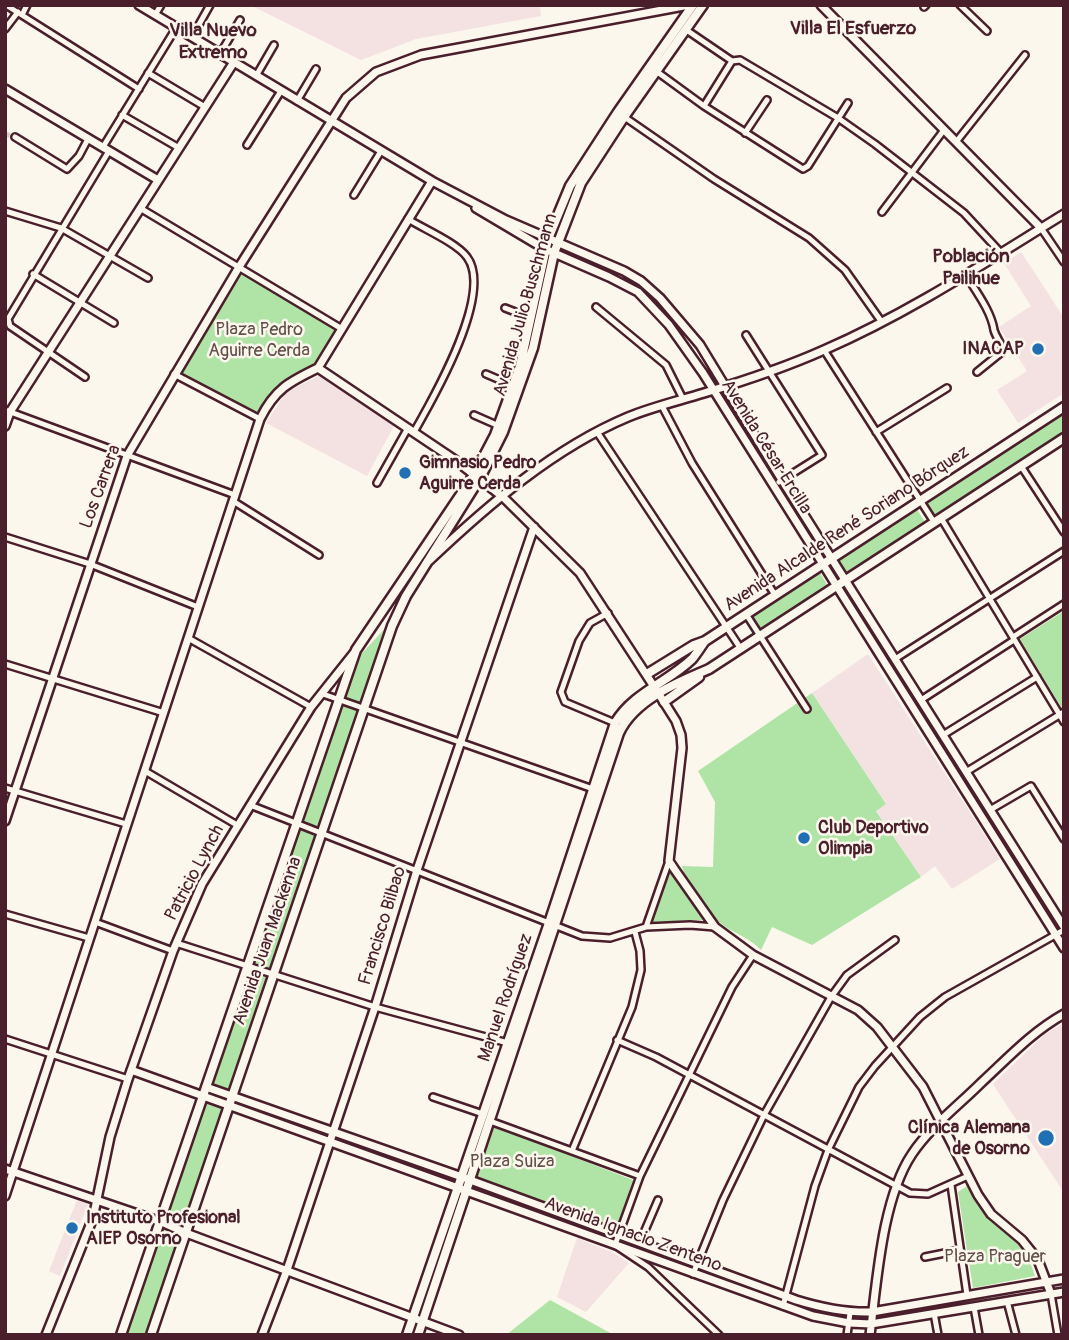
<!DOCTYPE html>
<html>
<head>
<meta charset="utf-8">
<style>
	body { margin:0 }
	#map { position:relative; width:1069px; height:1340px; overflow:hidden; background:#fbf7ec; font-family:Pangolin,sans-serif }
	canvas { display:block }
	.frame { position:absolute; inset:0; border:7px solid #4a1f2b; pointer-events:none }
</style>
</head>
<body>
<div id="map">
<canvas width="1069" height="1340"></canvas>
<div class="frame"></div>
</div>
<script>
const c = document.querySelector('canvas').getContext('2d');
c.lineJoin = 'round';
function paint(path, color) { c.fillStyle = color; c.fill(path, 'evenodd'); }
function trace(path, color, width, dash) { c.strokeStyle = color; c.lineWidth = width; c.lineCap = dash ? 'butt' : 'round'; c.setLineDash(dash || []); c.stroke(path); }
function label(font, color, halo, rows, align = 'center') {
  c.font = font + ' Pangolin,sans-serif'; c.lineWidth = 5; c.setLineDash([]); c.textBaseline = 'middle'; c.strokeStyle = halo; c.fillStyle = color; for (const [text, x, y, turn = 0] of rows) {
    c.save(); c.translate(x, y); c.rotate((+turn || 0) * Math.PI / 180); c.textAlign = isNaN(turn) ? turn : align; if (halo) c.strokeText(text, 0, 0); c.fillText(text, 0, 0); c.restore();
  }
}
paint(new Path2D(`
	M250,5H540L541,16L416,39L361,60Z
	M1021,252L1064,318V393L1018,423L997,390L1027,371L999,327L1031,306L1004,263Z
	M319,376L396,422L367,476L266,423L286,392Z
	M868,654L1000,859L952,889L935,866L921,877L876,810L886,804L812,693Z
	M1064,1023V1193L993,1084L1044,1035Z
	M77,1200L88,1204L60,1276L49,1271Z
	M577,1238L614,1253L629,1263L586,1312L557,1297Z`), '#f4e1e2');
paint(new Path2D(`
	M242,273L339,332L317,366L290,379L275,389L259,415L181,374Z
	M1064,413V433L937,518L927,504Z
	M916,508L927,525L848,577L837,560Z
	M819,571L828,586L760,631L750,617Z
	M1064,611V705L1061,707L1020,639Z
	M390,623L273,972L147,1335H123L353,663Z
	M812,693L886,804L876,811L921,877L812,945L772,927L761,950C749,937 732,933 719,922C707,911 685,880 682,866L713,867L715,802L698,771Z
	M671,870L704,920L653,922Z
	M494,1126L633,1180L616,1229L477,1177Z
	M967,1186C974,1197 981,1210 990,1219C1011,1238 1026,1246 1035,1276L973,1288L958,1192Z
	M550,1300L614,1335H506Z`), '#afe4a6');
trace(new Path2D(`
	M5,134L15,137`), '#d8ccc5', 5, [5, 2.5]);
const street = new Path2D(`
	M6,5L139,89
	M960,5L987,31
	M924,7L926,5
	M22,15L27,5
	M155,15L161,5
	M5,29L18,12
	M685,29L732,61L740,60L838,118L875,144L964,213L1001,253
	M192,37L210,5
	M220,54L240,20
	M656,71L704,106L803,169L808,166L848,103
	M148,73L205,107
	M256,76L274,45
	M297,101L316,69
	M704,106L732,61
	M122,115L179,148
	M623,116L714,179L809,238L845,270L881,321
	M745,133L767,100
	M15,137L67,169L79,156L88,139
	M956,142L1025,55
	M247,145L281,91
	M103,147L176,28
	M354,195L381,151
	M140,208L342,329
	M5,211L61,228L148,278
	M882,212L944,130
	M408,219C424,229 457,243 467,257C494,293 434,397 414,432
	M1041,228L1064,262
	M33,274L114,323
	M966,275C977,293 991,311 994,330C996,338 1002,343 1003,351L977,372
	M596,307L666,365L683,399
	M505,308L531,318
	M746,335L822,455L779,482
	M824,350L934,522
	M174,374L260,419
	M486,374L514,386
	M85,377L10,326L8,319L109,151
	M662,406L692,463L775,595
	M5,410L235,495
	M474,415L499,426
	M597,432L741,649
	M876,432L947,388
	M1021,466L1064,532
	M377,483L408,428
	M233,501L319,555
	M941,518L1064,722
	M5,537L90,564L198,607
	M608,613L590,623L579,641L561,692L565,702L615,723
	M746,614L807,709
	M1013,637L1064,604
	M188,638L311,707
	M895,659L1064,551
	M5,664L164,713
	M323,694L593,789
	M921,700L1014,640
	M943,735L1037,677
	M145,771L237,825
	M966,772L1064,712
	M5,788L126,824
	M250,805L582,936L610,938L646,927L690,925L715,927
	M990,810L1031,786L1064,839
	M5,914L89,938
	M95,922L173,951
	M646,927L669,861
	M176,943L375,1007L508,1043
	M5,1039L128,1079
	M617,1040L656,1057L910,1193L928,1194L968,1176
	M433,1097L483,1114
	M490,1121L640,1176
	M572,1151L632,1007L641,970L640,951L635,932
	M951,1185L967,1295
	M640,1242L658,1200
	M925,1257L960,1250
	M693,1274L723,1200L764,1115L831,997L847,975L895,940
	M1051,1294L1058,1335
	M1007,1301L1016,1335
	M783,1306L815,1186L828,1150L859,1087L875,1066L920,1017L945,997L1064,930
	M974,1307L979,1335
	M934,1313L938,1335
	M719,1335L648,1267L615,1245L640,1176L732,987L753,955
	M847,1335L850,1313`);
const secondary = new Path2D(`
	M139,5L432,181L506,220L624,271L641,281L660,298L700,345L782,480L1064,927
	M821,5L1041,228
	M5,89L158,180
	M476,208L545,249L609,277L638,292L669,325L703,373L1064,948
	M318,368L455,460L503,497L580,573L664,702L676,721L681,735L682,748L669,861L675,870L715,927L753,955L858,1010L877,1027L923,1087L978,1195L991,1214L1022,1240L1038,1260L1051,1294
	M318,368L432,181
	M5,426L10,412L234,62
	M430,560C488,505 554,448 628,417C652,407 678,401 704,393C744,381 786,367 824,350C909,313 986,262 1064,214
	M5,821L127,456L239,267L346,98L376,72L421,55L689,5
	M131,1070L813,1316L849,1323L871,1324L1064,1292
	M206,1087L462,1177L796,1300C822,1308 845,1313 872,1312L1064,1279
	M5,1169L164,1223L186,1233L459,1335
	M5,1196L260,419C275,389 289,382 318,368
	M46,1335L93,1218L110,1137L128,1079L173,951L202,884L311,707L354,653
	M262,1335L287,1270L375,1007L417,870L534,527
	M870,1335C877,1281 882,1199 912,1154C930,1127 959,1105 982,1082C1009,1057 1032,1032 1064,1014`);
const primary = new Path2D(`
	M647,674L694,645L705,641
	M664,702L699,677
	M121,1335L356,650L474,475L495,435L520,366L548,239L570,186L618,112L693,5
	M151,1335L392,626L406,596L481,476L503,432L533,348L554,253L581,183L624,117L703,5
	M407,1335L549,923L615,723C634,692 667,683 692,659C697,653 701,646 705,641L1064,407
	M418,1335L619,733C634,700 678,682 709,669L1064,438`);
trace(street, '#4a1f2b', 10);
trace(secondary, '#4a1f2b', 12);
trace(primary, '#4a1f2b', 13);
trace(street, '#fbf7ec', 5);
trace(secondary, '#fbf7ec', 7);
trace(primary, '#fbf7ec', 8);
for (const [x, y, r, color] of [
	[1038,349,7,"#1f6fb2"],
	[405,473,7,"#1f6fb2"],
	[804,838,7,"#1f6fb2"],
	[1046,1138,9,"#1f6fb2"],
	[72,1228,7,"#1f6fb2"]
]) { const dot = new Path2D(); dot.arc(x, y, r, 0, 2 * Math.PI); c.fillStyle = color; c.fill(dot); trace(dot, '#fbf7ec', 2.5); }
label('18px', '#4a1f2b', '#fbf7ec', [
	["Avenida Julio Buschmann",526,305,-74],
	["Avenida César Ercilla",766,447,58],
	["Los Carrera",101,487,-70],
	["Avenida Alcalde René Soriano Bórquez",847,529,-33],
	["Patricio Lynch",195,873,-62],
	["Francisco Bilbao",383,926,-73],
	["Avenida Juan Mackenna",268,941,-71],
	["Manuel Rodríguez",506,998,-71],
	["Avenida Ignacio Zenteno",633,1235,20]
]);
label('18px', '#63504a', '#fbf7ec', [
	["Plaza Pedro",259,330],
	["Aguirre Cerda",259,351],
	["Plaza Suiza",512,1162],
	["Plaza Praguer",995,1257]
]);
label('bold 18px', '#4a1f2b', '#fbf7ec', [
	["INACAP",1024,349,"right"],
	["Gimnasio Pedro",419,463],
	["Aguirre Cerda",419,484],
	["Club Deportivo",818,828],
	["Olimpia",818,849],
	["Clínica Alemana",1030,1128,"right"],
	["de Osorno",1030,1149,"right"],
	["Instituto Profesional",86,1218],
	["AIEP Osorno",86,1239]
], 'left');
label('bold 19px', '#4a1f2b', '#fbf7ec', [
	["Villa El Esfuerzo",853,29],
	["Villa Nuevo",213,31],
	["Extremo",213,53],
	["Población",971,257],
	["Pailihue",971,279]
]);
</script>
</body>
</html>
